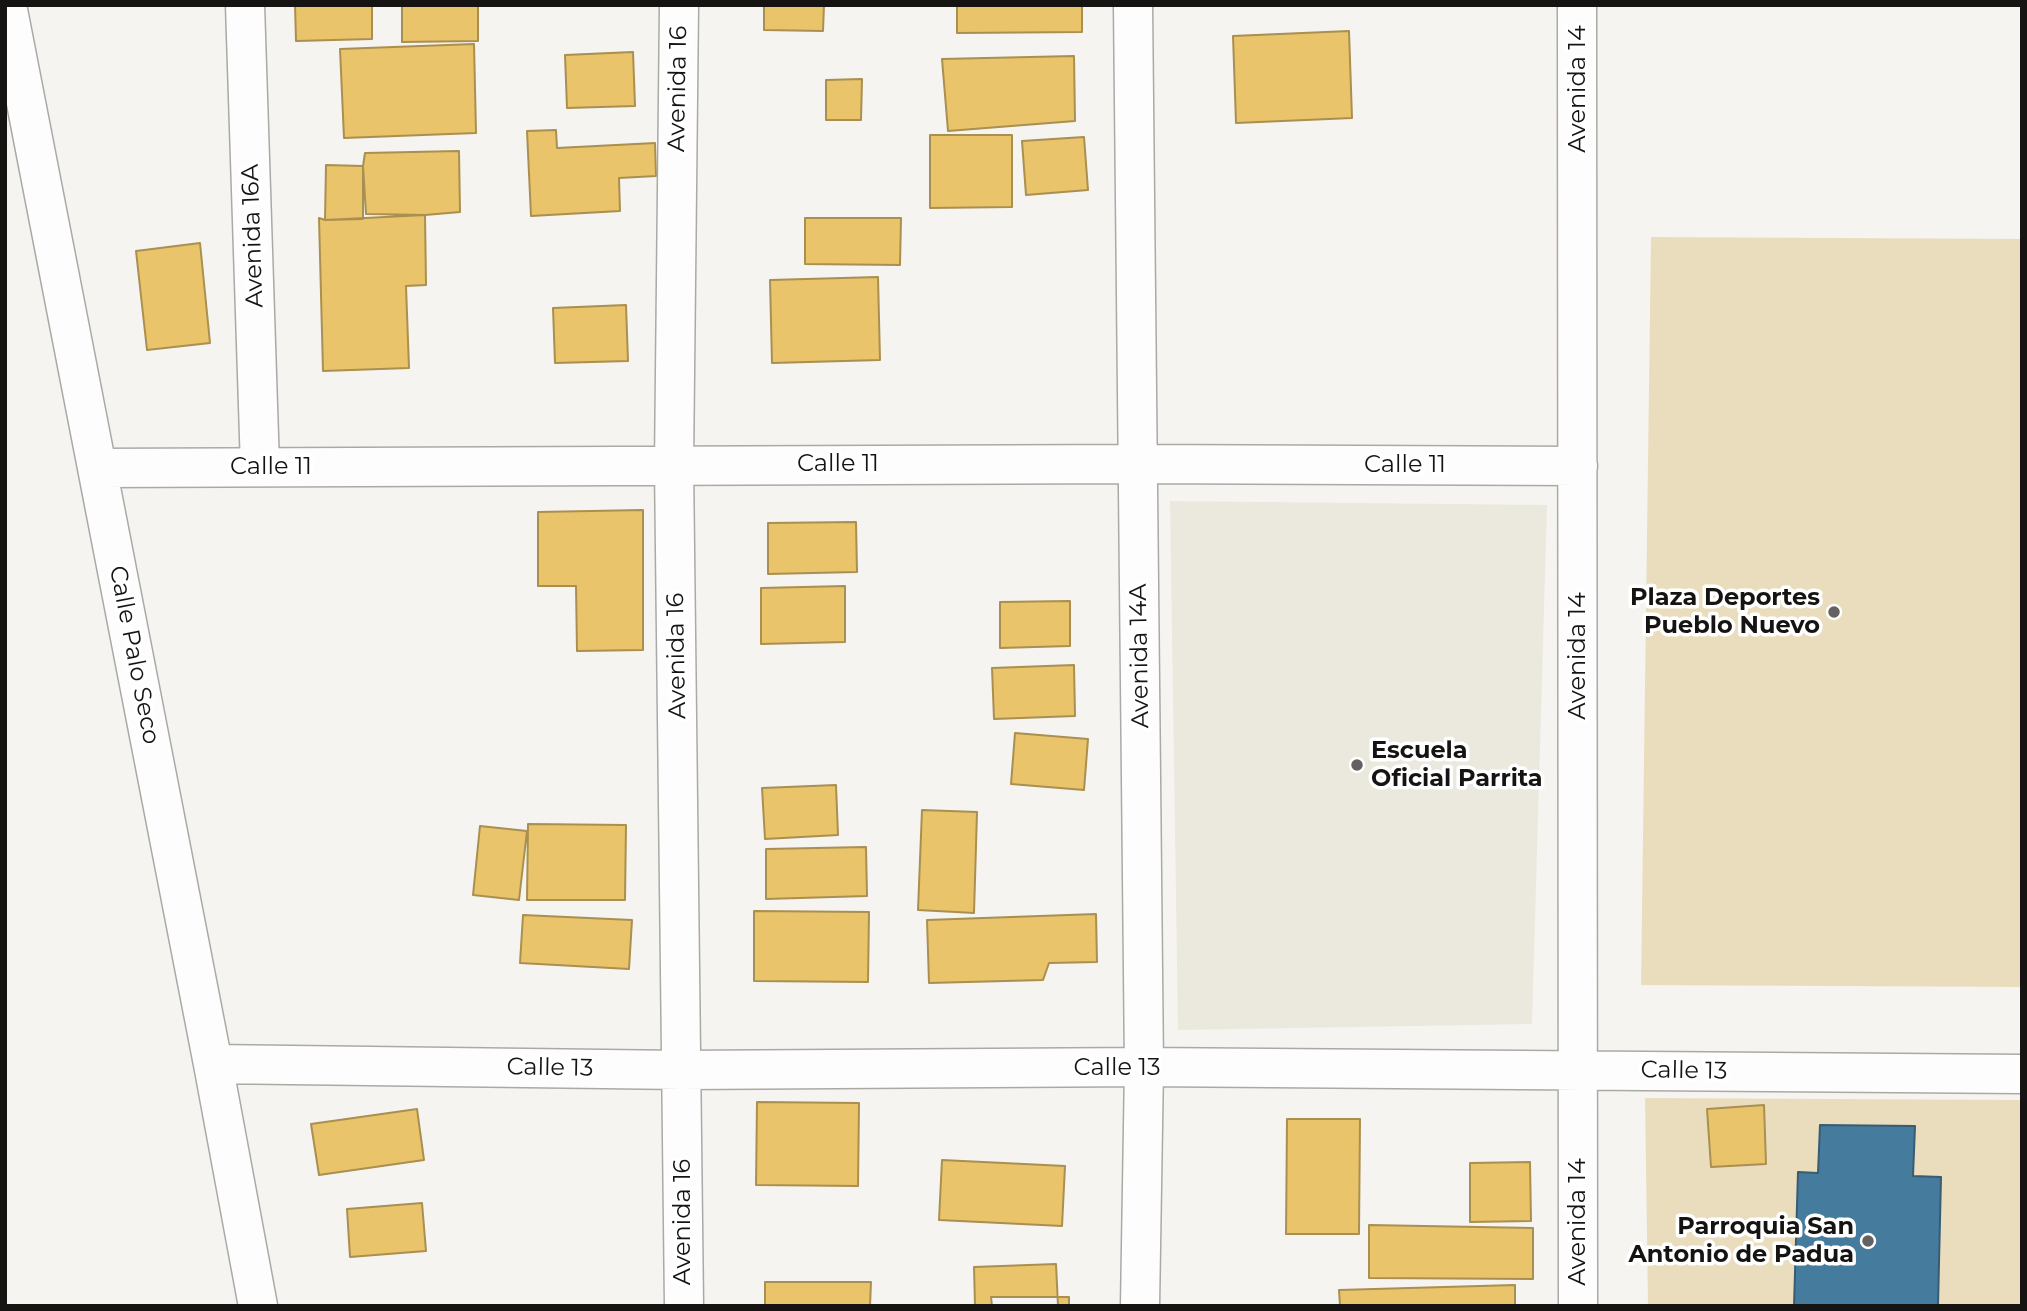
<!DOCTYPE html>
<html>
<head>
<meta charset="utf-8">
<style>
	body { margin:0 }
	#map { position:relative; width:2027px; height:1311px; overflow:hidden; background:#f6f4f0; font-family:Montserrat,sans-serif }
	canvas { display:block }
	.frame { position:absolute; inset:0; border:7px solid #151412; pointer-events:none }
</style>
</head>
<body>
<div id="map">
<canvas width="2027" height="1311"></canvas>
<div class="frame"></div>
</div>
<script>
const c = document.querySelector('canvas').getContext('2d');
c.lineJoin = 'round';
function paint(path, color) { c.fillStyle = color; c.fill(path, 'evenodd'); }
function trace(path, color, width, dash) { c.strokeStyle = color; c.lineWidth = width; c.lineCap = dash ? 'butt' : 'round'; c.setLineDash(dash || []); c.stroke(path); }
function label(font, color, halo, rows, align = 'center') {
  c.font = font + ' Montserrat,sans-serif'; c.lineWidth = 7; c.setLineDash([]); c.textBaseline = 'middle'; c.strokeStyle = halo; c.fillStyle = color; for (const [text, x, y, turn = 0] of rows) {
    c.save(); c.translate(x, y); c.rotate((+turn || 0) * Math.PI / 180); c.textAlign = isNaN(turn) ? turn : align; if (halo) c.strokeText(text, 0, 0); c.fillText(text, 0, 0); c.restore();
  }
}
paint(new Path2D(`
	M1170,501L1547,505L1532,1024L1178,1030Z`), '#ebe8de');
paint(new Path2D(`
	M1651,237L2022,239V987L1641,985Z
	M1645,1098L2022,1100V1306H1648Z`), '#eaddbe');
const homes = new Path2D(`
	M295,5H372V39L296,41Z
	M402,5H478V41L402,42Z
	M764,5H824L823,31L764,30Z
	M957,5H1082V32L957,33Z
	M1349,31L1352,118L1236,123L1233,36Z
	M474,44L476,133L344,138L340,49Z
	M633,52L635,106L567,108L565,55Z
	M1074,56L1075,121L948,131L942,59Z
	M862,79L861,120H826V80Z
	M556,130L557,148L655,143L656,176L619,178L620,211L531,216L527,131Z
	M930,135H1012V207L930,208Z
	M1084,137L1088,190L1026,195L1022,141Z
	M459,151L460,212L425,215L366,214L363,166L365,153Z
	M326,165L363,166V219L325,220Z
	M425,215L426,285L406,286L409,368L323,371L319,218L325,220Z
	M805,218H901L900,265L805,264Z
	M200,243L210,343L147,350L136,251Z
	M878,277L880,360L772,363L770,280Z
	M626,305L628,361L555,363L553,308Z
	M643,510V650L577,651L576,586H538V512Z
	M856,522L857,572L768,574V523Z
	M845,586V642L761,644V588Z
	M1070,601V646L1000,648V602Z
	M1074,665L1075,716L994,719L992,668Z
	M1015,733L1088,739L1084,790L1011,784Z
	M836,785L838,835L765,839L762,788Z
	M922,810L977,812L974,913L918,910Z
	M528,824L626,825L625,900H527Z
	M480,826L527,831L519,900L473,895Z
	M866,847L867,896L766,899V849Z
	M754,911L869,912L868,982L754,981Z
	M1096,914L1097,962L1049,963L1043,980L929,983L927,920Z
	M523,915L632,920L629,969L520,963Z
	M757,1102L859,1103L858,1186L756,1185Z
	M1764,1105L1766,1164L1711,1167L1707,1109Z
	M417,1109L424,1160L319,1175L311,1124Z
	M1287,1119H1360L1359,1234H1286Z
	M942,1160L1065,1166L1062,1226L939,1220Z
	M1530,1162L1531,1221L1470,1222V1163Z
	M422,1203L426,1251L350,1257L347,1209Z
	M1369,1225L1533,1228V1279L1369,1278Z
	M1056,1264L1058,1306H975L974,1267Z
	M765,1282H871L870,1306H765Z
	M1515,1285V1306H1340L1339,1290Z
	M991,1297H1069V1306H992Z`);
paint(homes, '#e9c46a');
trace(homes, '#a98f50', 2);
const public = new Path2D(`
	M1820,1125L1915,1126L1913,1176L1941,1177L1938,1306H1794L1798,1172L1818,1173Z`);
paint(public, '#457b9d');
trace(public, '#375c73', 2);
const minor = new Path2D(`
	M7,5L213,1064L258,1306
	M245,5L260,467
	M679,5L674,465L684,1306
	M1133,5L1144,1067L1140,1306
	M1577,5L1578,1306
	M98,468L1138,464L1578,466
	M213,1064L682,1070L1144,1067L2022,1074`);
trace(minor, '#aba9a6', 41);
trace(minor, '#fefdfd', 38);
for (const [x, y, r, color] of [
	[1834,612,7,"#646260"],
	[1357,765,7,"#646260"],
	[1868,1241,7,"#646260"]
]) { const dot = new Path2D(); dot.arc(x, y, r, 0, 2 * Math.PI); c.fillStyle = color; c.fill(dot); trace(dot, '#fff', 2.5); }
label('24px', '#151412', '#fff', [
	["Avenida 16",678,89,-89],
	["Avenida 14",1578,89,-90],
	["Avenida 16A",253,236,-92],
	["Calle 11",838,464],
	["Calle 11",1405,465],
	["Calle 11",271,467],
	["Calle Palo Seco",134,655,79],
	["Avenida 16",677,656,-91],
	["Avenida 14A",1140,656,-91],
	["Avenida 14",1578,656,-90],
	["Calle 13",550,1068,1],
	["Calle 13",1117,1068],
	["Calle 13",1684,1071,1],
	["Avenida 16",683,1222,-90],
	["Avenida 14",1578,1222,-90]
]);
label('bold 24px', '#151412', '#fff', [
	["Plaza Deportes",1820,598],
	["Pueblo Nuevo",1820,626],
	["Escuela",1371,751,"left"],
	["Oficial Parrita",1371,779,"left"],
	["Parroquia San",1854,1227],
	["Antonio de Padua",1854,1255]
], 'right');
</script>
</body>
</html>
